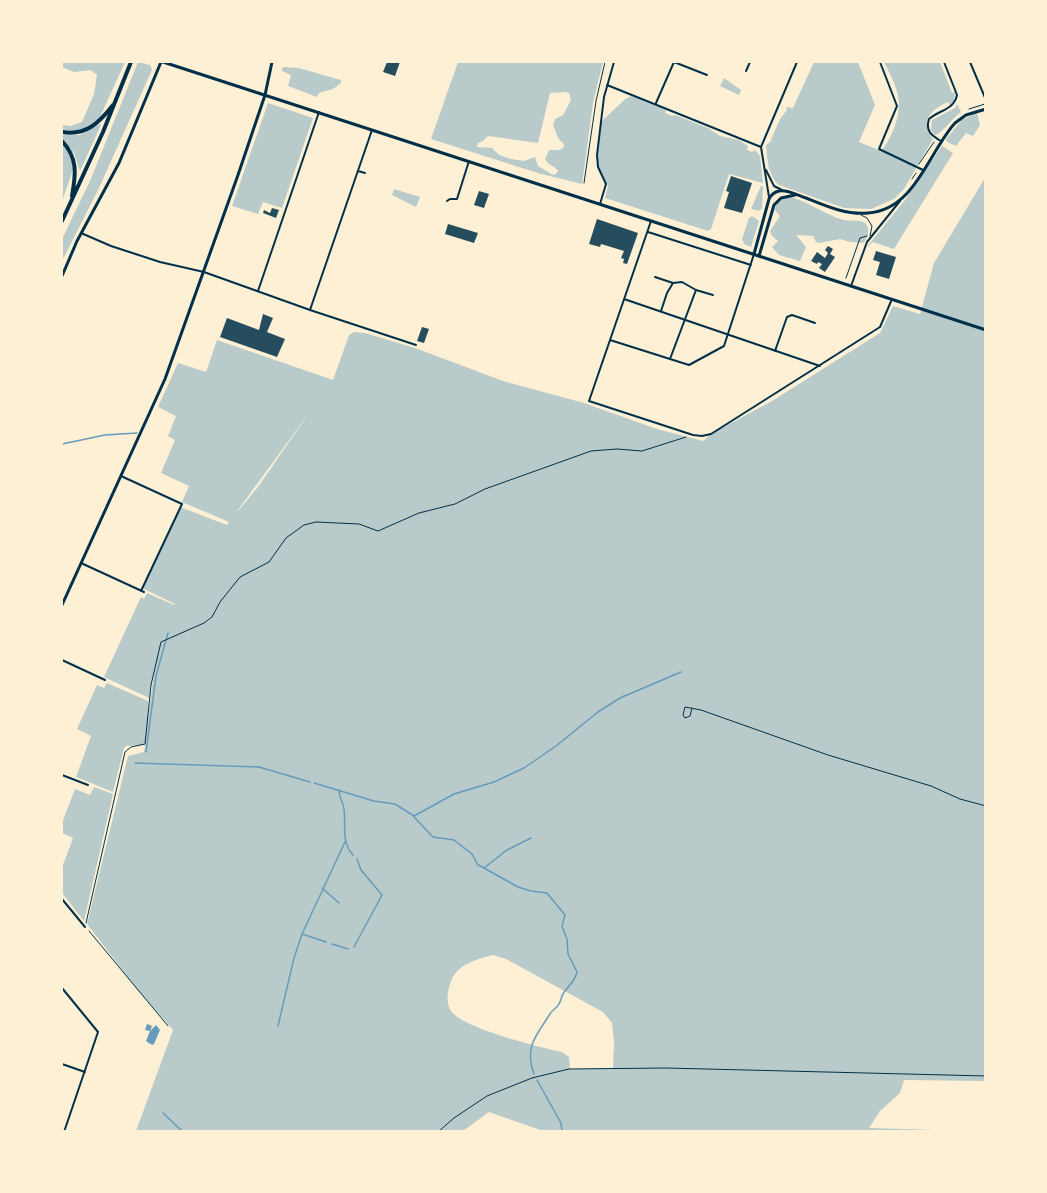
<!DOCTYPE html>
<html>
<head>
<meta charset="utf-8">
<style>
	body { margin:0 }
	#map { position:relative; width:1047px; height:1193px; overflow:hidden; background:#fdf0d5; font-family:"Source Sans 3",sans-serif }
	canvas { display:block }
	.frame { position:absolute; inset:0; border:63px solid #fdf0d5; pointer-events:none }
</style>
</head>
<body>
<div id="map">
<canvas width="1047" height="1193"></canvas>
<div class="frame"></div>
</div>
<script>
const c = document.querySelector('canvas').getContext('2d');
c.lineJoin = 'round';
function paint(path, color) { c.fillStyle = color; c.fill(path, 'evenodd'); }
function trace(path, color, width, dash) { c.strokeStyle = color; c.lineWidth = width; c.lineCap = dash ? 'butt' : 'round'; c.setLineDash(dash || []); c.stroke(path); }
paint(new Path2D(`
	M62,62H125L100,117C90,129 77,133 62,130V125L71,126L82,122L94,94L97,75L91,70L74,72L62,67Z
	M138,62L150,65L152,70L99,188L62,261V239L90,181Z
	M458,62H603L593,103L582,184L541,174L431,139ZM565,92L569,93L571,100L563,115L555,119L553,125L558,138L564,144V147L560,150H549L545,159C547,165 554,165 558,171L556,174L553,175L538,166L535,157L524,161L511,159L499,155L492,148L477,147L478,143L483,141L488,136L538,143L550,93Z
	M814,62H858L875,105L859,142L881,151C887,145 889,138 893,131C905,102 897,88 884,62H940L952,93L955,92L954,100L950,106L948,102C931,110 919,120 933,139L904,189L894,199L871,209L844,208L779,185C768,176 767,158 766,145L770,142L780,119L787,110L786,107L793,108Z
	M284,67L299,68L337,79L341,80V83L333,89L319,93L317,97L288,86L291,75L282,71V68Z
	M724,78L741,90L739,95L720,86Z
	M631,96L666,110L665,113L672,116L675,115L708,128L720,136L739,140L748,146L747,150L752,152L755,150L760,156L763,183L729,174L711,229L708,231L605,198L608,186L598,167L597,161L601,122L624,100Z
	M268,103L313,118L282,208L263,202L258,214L232,206Z
	M957,104L961,112C952,118 944,132 935,135L931,130L932,120L955,108Z
	M977,113L980,125L973,136L966,133L956,146L947,142L946,139L962,120Z
	M100,124L101,125L80,171L74,153L62,139V135H80Z
	M62,141L73,155V169L62,202Z
	M942,146L953,153L894,249L873,242L866,248L905,200Z
	M985,178V1081L904,1080L900,1093L880,1111L869,1128L970,1131L546,1132L489,1112L463,1131H136L173,1030L136,988L87,924L128,756L144,752L145,745L126,746L124,748L113,792L76,777L91,736L77,729L97,685L104,688L107,683L148,701V717L155,666L149,698L104,677L141,597L144,599L147,593L174,605L175,604L142,588L180,507L227,525L229,522L182,502L189,486L161,473L175,440L168,436L176,416L158,407L178,363L206,372L217,340L333,380L349,335L354,332L365,333L415,348L503,381L584,403L657,429L703,441L711,434L772,401L880,333L893,306L920,314L934,263ZM309,413L258,487L238,511V510ZM493,955L506,959L603,1012L612,1023L614,1042L613,1068L570,1069L569,1057L562,1052C539,1047 462,1028 451,1011C446,1003 447,993 450,984C456,964 475,960 493,955Z
	M761,186H763L762,208L759,211L751,209Z
	M394,189L420,197L416,207L392,195Z
	M789,197C802,198 827,216 844,220C850,221 857,220 864,222C871,228 868,236 864,243L850,242L840,239L819,243L816,242L813,236L796,235L806,247L800,261L779,255L772,247L778,241L772,236L770,231L780,216L775,210C776,201 781,199 789,197Z
	M752,216L759,221L751,247L744,244L742,239L749,218Z
	M94,787L113,794L84,921L62,893V868L73,838L62,833V823L75,789L90,795Z`), '#b9caca');
paint(new Path2D(`
	M147,1024L152,1026L150,1031L156,1025L160,1030L154,1044L152,1045L146,1041L150,1031L145,1030Z`), '#669bbc');
trace(new Path2D(`
	M62,444L105,435L137,433
	M146,752L156,676L168,633
	M135,763L259,767L310,782
	M314,783L374,801L395,804L414,816L454,794L494,782L524,768L556,746L598,712L620,698L681,672
	M339,790C339,798 343,801 344,809C346,825 341,842 353,855
	M414,817L433,837L454,840L472,854L478,865L484,868L507,850L531,838
	M484,868L518,887L531,891L547,893L565,915L562,926L567,939L568,954L577,972C575,981 570,984 565,991C561,995 562,999 559,1004C557,1008 552,1010 550,1014C536,1036 524,1047 534,1074
	M322,888L339,903
	M326,942L302,934L345,842
	M332,944L348,949
	M354,947L382,895L361,870L357,859
	M278,1026L294,958L302,934
	M537,1080L561,1123L562,1131
	M163,1113L183,1132`), '#669bbc', 1.5);
paint(new Path2D(`
	M387,62H400L395,76L383,72Z
	M731,176L752,183L742,213L724,208L729,192L726,191Z
	M479,191L489,194L484,208L474,205Z
	M272,208L279,210L276,218L263,213L264,210L270,213Z
	M597,219L638,233L627,264L623,263L624,259L621,258L624,251L601,244L600,247L589,244Z
	M448,224L478,233L474,243L445,234Z
	M828,246L833,249L830,254L835,257L825,272L819,268L822,264L818,262L817,264L811,261L817,252L825,258L828,253L825,250Z
	M876,251L896,257L889,279L876,275L880,262L873,260Z
	M263,314L273,318L267,332L285,339L277,357L220,337L227,318L259,330Z
	M422,327L429,329L424,343L417,341Z`), '#264d5e');
trace(new Path2D(`
	M969,109L985,104
	M919,164L934,142
	M912,179L916,173
	M584,183L596,101L605,62
	M846,278L860,238L867,236
	M692,708L690,716L685,718L683,715L685,707L701,710L828,755L931,786L960,799L986,806
	M86,923L125,752L131,747L145,744L151,685L161,642L204,623L212,617L220,602L240,577L269,562L286,538L304,525L316,522L359,524L378,531L419,513L455,504L485,489L591,451L617,449L642,451L686,437
	M89,931L168,1026`), '#003049', 1);
trace(new Path2D(`
	M861,215L867,218L872,226L870,236
	M438,1132L454,1118L487,1096L532,1078L569,1069L666,1068L986,1076`), '#003049', 1);
trace(new Path2D(`
	M880,62L897,106L879,149L923,170
	M970,62L986,100
	M746,71L750,62
	M607,85L761,147
	M656,103L674,62L707,75
	M941,141C932,136 925,131 929,119C939,110 954,110 957,95L944,62
	M766,170L774,186L782,190
	M358,171L365,173
	M769,197L761,147L797,62
	M447,201L450,199H457L469,161
	M600,204L606,184L598,167L597,155L604,97L614,62
	M651,221L589,401L693,435L702,436L711,434L880,327L892,299
	M648,232L751,265
	M81,233L111,246L160,262L204,272L310,310L416,345
	M655,277L673,283
	M851,286L867,242L900,201
	M696,290L713,295
	M258,291L319,112
	M624,299L820,366
	M310,310L372,130
	M661,311L667,293L673,283L682,282L696,290L670,359
	M610,340L689,365L724,346L754,254
	M775,351L787,317L792,315L815,323
	M121,476L182,504L141,591
	M81,563L144,592
	M62,660L105,680
	M62,775L88,785
	M62,899L85,927
	M62,988L98,1032L64,1132
	M62,1064L85,1072`), '#003049', 2);
trace(new Path2D(`
	M754,254L769,199C771,195 774,192 779,191C788,189 798,196 806,198C826,206 846,215 868,213C915,210 928,153 955,123L966,115L986,109
	M759,256L774,205L781,198L795,195
	M62,605L165,379L238,175L265,95`), '#003049', 3);
trace(new Path2D(`
	M163,62L986,330
	M265,95L272,62
	M62,276L77,241L119,163L161,62`), '#003049', 3);
trace(new Path2D(`
	M62,132C86,136 99,123 113,105
	M62,141C78,158 76,174 72,196
	M62,221L103,132L131,62`), '#003049', 4);
</script>
</body>
</html>
